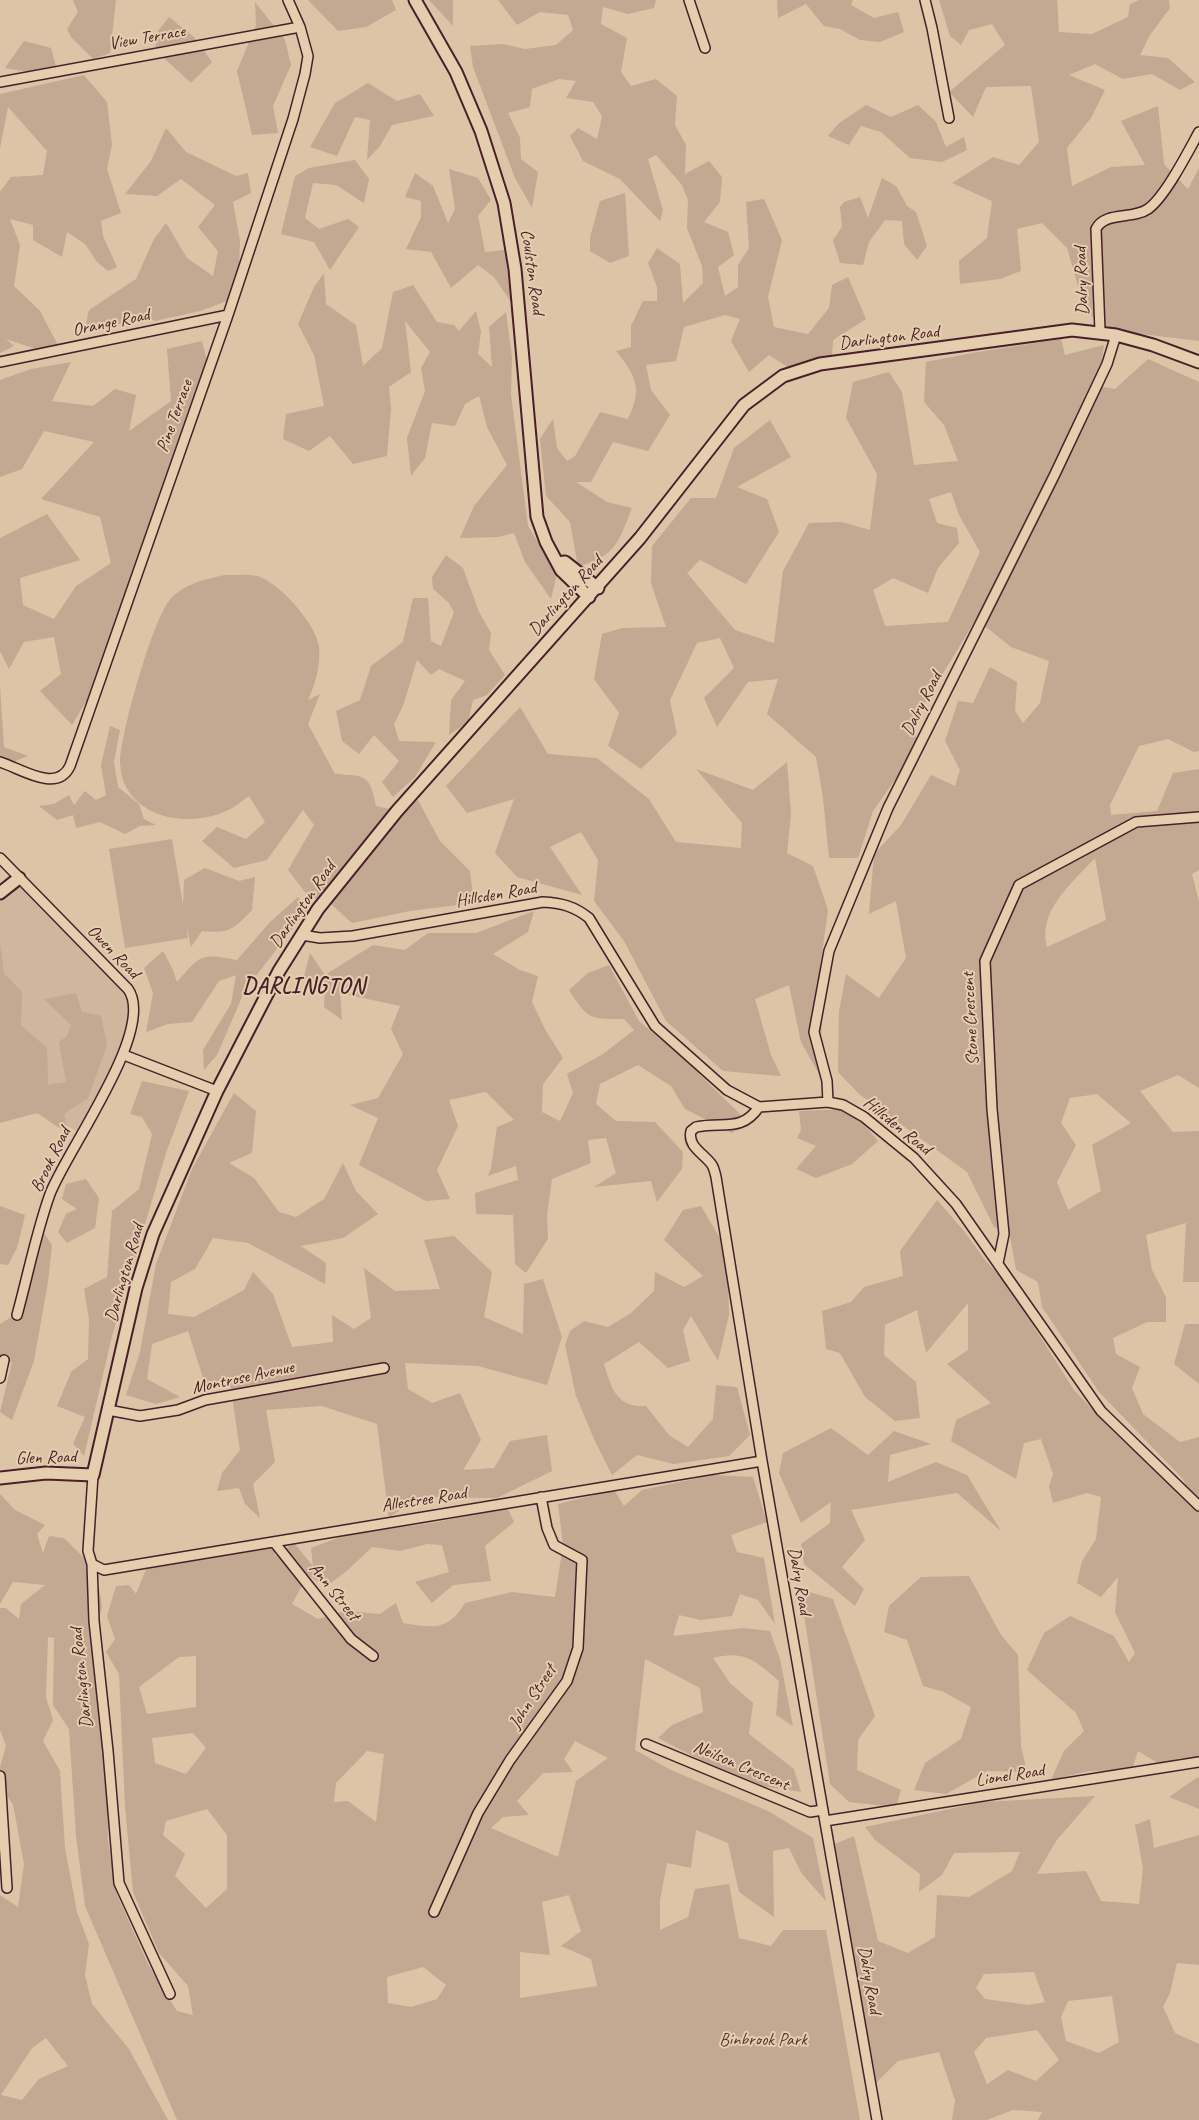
<!DOCTYPE html>
<html>
<head>
<meta charset="utf-8">
<style>
	body { margin:0 }
	canvas { display:block; background:#dcc4a6 }
</style>
</head>
<body>
<canvas width="1199" height="2120"></canvas>
<script>
const c = document.querySelector('canvas').getContext('2d');
c.lineJoin = 'round';
function paint(path, color) { c.fillStyle = color; c.fill(path, 'evenodd'); }
function trace(path, color, width, dash) { c.strokeStyle = color; c.lineWidth = width; c.lineCap = dash ? 'butt' : 'round'; c.setLineDash(dash || []); c.stroke(path); }
function label(font, color, halo, rows, align = 'center') {
  c.font = font + ' Caveat,sans-serif'; c.lineWidth = 4; c.setLineDash([]); c.textBaseline = 'middle'; c.strokeStyle = halo; c.fillStyle = color; for (const [text, x, y, turn = 0] of rows) {
    c.save(); c.translate(x, y); c.rotate((+turn || 0) * Math.PI / 180); c.textAlign = isNaN(turn) ? turn : align; if (halo) c.strokeText(text, 0, 0); c.fillText(text, 0, 0); c.restore();
  }
}
paint(new Path2D(`
	M18,880L135,999L124,1048L81,1133L0,1091V897Z`), '#d0b69c');
paint(new Path2D(`
	M73,0H116L110,53L93,59L71,37L67,29L78,12Z
	M308,0H392L396,10L366,27L338,31Z
	M429,0H453V26Z
	M498,0H656L654,8L628,14L603,7L601,24L627,38L621,72L631,86L656,79L677,96L675,125L686,145L685,174L709,161L722,177L720,202L704,222L728,232L734,255L718,267L725,296L738,287V265L749,248L746,202L764,199L782,240L768,297L774,327L808,334L829,308L832,285L848,277L866,319L833,340L832,355L789,368L769,355L749,372L731,341L740,319L725,315L684,327L676,361L646,365L651,390L670,415L648,451L613,442L591,482H576L607,502L632,508C617,545 617,554 578,567L570,522L546,496L540,439L553,419L557,448L567,461L575,456L600,412L628,419C643,388 636,376 616,351L631,347V326L643,301H657V287L648,263L657,248L680,264L683,303L703,283L702,266L687,228L688,200L682,185L656,155L648,159L663,210L660,221L620,179L583,161L570,136L578,128L597,139L602,116L593,102L566,98L576,81L559,79L532,89L530,107L508,113L520,138L521,159L538,172L532,208L515,178L473,67L470,46L503,44L525,49L556,45L573,30L568,15L540,12L517,25Z
	M777,0H853L851,5L874,18L898,12L904,32L880,42L860,40L840,29L824,26L806,4L778,18Z
	M939,0H1057L1059,32L1092,34L1128,17L1130,4L1139,0H1169L1170,8L1150,35L1140,55L1168,58L1195,82L1180,90L1152,74L1123,79L1095,64L1069,75L1105,90L1091,118L1067,148L1072,186L1111,167L1145,165L1121,121L1158,106L1164,164L1188,189L1199,168V341L1100,329L1082,300L1067,248L1042,223L1017,229L1021,271L1000,279L960,284L959,261L987,238L992,201L952,183L993,157L1019,165L1039,142L1031,86L986,87L973,117L949,92L1005,45L992,24L969,30L961,45L950,36Z
	M255,2L285,40L291,65L273,106L278,133L252,135L237,71L256,25Z
	M169,17L195,38L212,62L191,83L155,50L158,31Z
	M24,41L51,48L57,70L33,73L5,68Z
	M84,75L107,102L112,145L107,169L121,213L101,221L103,236L117,267L108,271L97,262L85,244L67,232L62,257L33,240V225L10,219L20,245L14,286L40,311L59,347L39,350L6,339L14,346L0,353V192L11,177L43,175L47,151L8,107L0,148V94Z
	M368,83L397,101L420,94L434,116L392,125L380,146L367,160L370,120L355,117L337,156L310,147L335,103Z
	M866,105L891,117L918,105L936,122L946,147L964,137L967,150L942,162L910,158L881,132L861,126L849,145L828,136L838,124Z
	M166,128L186,152L236,176L248,173L251,193L233,202L240,241L238,297L200,311L155,321L144,315L118,325L85,329L89,310L136,279L154,239L166,223L187,258L213,276L218,251L198,227L215,205L181,179L157,196L125,194L151,161Z
	M355,160L369,179L364,203L336,185L313,183L305,218L319,229L348,219L359,227L330,270L314,242L281,234L295,176L309,168Z
	M449,169L478,178L491,200L478,216L485,252L505,250L511,302L494,277L478,265L451,288L431,252L406,249L421,217V201L405,197L415,173L433,186L448,223L455,209Z
	M882,178L896,186L907,206L916,212L927,246L917,260L904,244L902,221L885,220L869,242L863,265L840,263L833,240L842,227L840,207L844,202L860,197L868,218Z
	M625,193L629,256L610,263L590,251V237L600,201Z
	M324,273L326,304L356,325L363,366L382,348L393,292L413,285L437,322L454,325L459,331L476,311L481,332L478,354L492,367L489,327L506,312L512,357L511,395L528,526L557,574L551,599L525,562L514,533L498,537L460,538L474,506L507,465L487,427L479,396L465,404L455,426L432,423L425,458L411,476L407,438L425,391L421,368L430,352L405,321L411,372L389,387L391,409L387,456L353,464L330,436L309,451L283,439L286,414L324,406L314,355L298,324L314,287Z
	M1061,339L1065,355L1104,345L1098,386L1115,389L1148,359L1199,382V751L1194,752L1168,739L1139,746L1110,805L1111,815L1157,811L1173,773L1199,769V870L1192,874L1199,902V1088L1178,1075L1140,1091L1173,1132L1199,1131V1282H1183L1186,1223L1146,1235L1152,1270L1166,1297V1322H1147L1113,1338L1116,1354L1140,1367L1132,1388L1143,1414L1180,1442L1199,1437V1760L1179,1758L1163,1766L1138,1751L1132,1770L1089,1771L1051,1780L1064,1751L1084,1731L1076,1713L1027,1670L1044,1633L1070,1616L1114,1636L1129,1662L1135,1653L1115,1612L1118,1577L1101,1597L1077,1583L1082,1561L1096,1539L1101,1497L1087,1493L1053,1503L1049,1486L1053,1474L1041,1439L1024,1443L1016,1479L951,1441L956,1420L991,1403L947,1364L968,1350V1303L926,1353L917,1310L885,1325L884,1355L916,1382L920,1418L895,1421L865,1397L840,1353L826,1349L822,1311L851,1302L864,1287L903,1276L900,1251L937,1200L964,1231L985,1260L1007,1284L1074,1390L1115,1433L1194,1506L1183,1479L1099,1392L1042,1307L1038,1282L1016,1270L1009,1231L994,1227L967,1172L859,1094L838,1072L839,1011L846,974L879,998L906,958L896,901L869,914L874,854L901,825L931,775L955,786L960,770L945,741L958,701L973,703L990,667L1017,682L1015,711L1023,723L1040,703L1049,661L1011,647L976,619L916,718V750L873,811L858,858H829L823,798L816,757L767,714L778,679L748,682L717,727L704,698L734,668L720,638L697,643L670,700L677,734L641,769L608,746L619,713L594,679L602,634L622,628L666,627L651,583L652,546L691,498H716L734,448L770,420L791,457L737,487L767,499L779,532L746,584L700,560L687,573L735,630L774,643L783,571L809,523L842,522L870,530L877,474L846,418L853,382L889,372L902,392L914,465L958,461L944,425L924,402L926,362L978,352ZM951,492L959,515L980,552L948,622L885,626L873,590L893,578L928,593L938,568L959,543L957,528L937,523L929,499ZM1095,858L1106,920L1047,947C1037,911 1073,882 1095,858ZM1097,1094L1131,1123L1092,1145L1101,1191L1068,1210L1057,1182L1076,1145L1061,1123L1070,1098Z
	M202,341L209,369L103,673L72,725L40,691L61,674L54,637L24,642L9,669L0,651V538L47,514L80,560L20,578L23,605L54,619L76,586L111,563L100,517L41,499L94,442L44,431L22,469L0,477V380L31,369L71,362L52,401L93,406L115,389L136,395L129,431L171,401L167,349Z
	M446,555L463,568L479,612L491,633L489,650L505,675L487,695L473,700L468,722L449,735L451,700L465,681L439,669L431,675L417,660L403,706L394,724L399,741L436,742L415,777L393,797L382,782L399,761L374,735L359,754L342,741L336,711L360,700L371,666L403,642L413,598H428L431,641L441,646L454,612L448,602L433,589L432,577Z
	M226,575C236,575 248,574 257,576C279,582 317,625 319,647C321,665 315,685 308,700L320,694L308,724L335,774C365,776 370,774 376,806L399,811L418,800L440,841L470,871L474,903L410,911L352,923L331,904L308,896L288,870L314,825L303,810L267,860L234,868L202,841L217,827L246,839L265,822L249,796C244,799 239,804 234,807C199,827 143,824 124,783C122,778 120,766 120,761C121,733 152,622 169,601C181,585 207,578 226,575Z
	M0,686L4,747L28,756L0,767Z
	M520,707L548,754L597,758L649,799L676,842L741,848L742,823L696,769L753,790L787,762L791,814L787,853L813,866L828,910L819,975L822,1020L819,1074L801,1042L789,985L755,999L771,1055L781,1076L723,1071L666,1021L624,941L594,901L598,860L581,832L550,847L582,895L517,877L495,853L514,799L467,813L446,786Z
	M110,726L120,730L114,762L118,787L139,804L144,819L156,825L140,826L125,834L100,822L76,828L73,815L57,820L39,806L54,804L69,795L74,805L85,791L96,800L106,795L101,765Z
	M172,839L183,905L184,880L205,868L239,881L255,877L252,910C234,929 229,934 202,931L191,947L186,923L188,938L125,948L109,849Z
	M298,897L308,909L245,990L217,1055L204,1070L203,1050L231,1004L236,975L219,981L192,1022L168,1024L146,1032L153,993L144,968L163,951L173,970L177,982C201,955 200,953 237,960L270,922Z
	M534,911L528,932L493,954L520,970L538,976L532,1002L546,1031L563,1058L543,1084L542,1112L560,1121L573,1093L567,1074L603,1054L634,1030L624,1019C590,1019 588,1020 569,990L588,973L609,965L639,1021L685,1060L748,1122L732,1133L685,1109L671,1086L638,1065L600,1084L596,1104L616,1121L655,1122L683,1152L682,1169L657,1202L651,1181L594,1187L616,1173L606,1138L588,1140L591,1163L552,1179L547,1215L548,1239L526,1273L515,1264L513,1215L476,1214L475,1193L518,1180L516,1166L488,1176L491,1168L497,1127L514,1120L486,1092L449,1100L458,1126L437,1170L450,1199L426,1201L359,1165L378,1118L350,1105L378,1098L403,1054L391,1029L400,1006L340,993L342,1020L324,1007L325,979L303,980L310,953L325,975L373,945L405,950L428,933H476Z
	M0,943L4,973L22,992L21,1025L47,1048L48,1085L66,1082L59,1042L67,1036L71,1025L44,999L76,993L82,1012L101,1016L107,1045L88,1098L64,1114L68,1131L58,1127L37,1113L0,1123Z
	M142,1081L189,1091L166,1153L112,1336L84,1456L73,1444L85,1417L57,1406L71,1372L88,1359L89,1319L84,1289L107,1277L112,1211L139,1189L152,1134L142,1117L130,1114Z
	M234,1093L256,1111L252,1153L229,1163L254,1178L279,1212L296,1217L324,1199L343,1163L356,1191L378,1214L343,1238L301,1246L326,1263L325,1284L248,1243L213,1238L195,1269L171,1282L168,1314L194,1317L244,1290L253,1272L273,1294L292,1347L333,1342L332,1315L354,1329L371,1318L364,1268L395,1291L440,1289L424,1240L454,1236L492,1272L484,1317L523,1334L524,1284L543,1279L562,1337L547,1385L478,1366L405,1363L408,1389L432,1403L460,1393L481,1440L463,1470L494,1468L510,1441L547,1435L552,1471L497,1498L417,1497L389,1518L377,1424L322,1406L266,1410L275,1462L253,1484L260,1518L245,1504L239,1488L217,1491L222,1473L240,1450L230,1383L207,1390L188,1331L152,1344L147,1379L180,1397L156,1404L126,1395L140,1352L156,1264L192,1169Z
	M851,1109L878,1141L852,1164L816,1178L796,1169L816,1146L797,1138L801,1130L799,1111Z
	M86,1179L99,1198L95,1228L67,1243L58,1232L66,1214L77,1209L62,1199L66,1184Z
	M0,1206L25,1215L17,1248L8,1265L0,1264Z
	M701,1206L727,1250L729,1315L718,1361L691,1316L683,1330L690,1361L668,1368L639,1342L604,1364C611,1387 616,1408 646,1406L669,1435L688,1447L713,1419L716,1385L737,1387L750,1435L729,1456L674,1464L637,1455L612,1475L594,1439L576,1396L565,1345L570,1331L584,1321L608,1327L631,1313L654,1291L655,1272L684,1287L703,1276L664,1240L683,1210Z
	M41,1229L52,1245L48,1282L34,1361L12,1420L0,1412L12,1362L0,1358V1324L18,1313Z
	M1185,1324H1199V1384L1174,1364Z
	M831,1428L868,1455L894,1431L931,1444L890,1455L888,1482L936,1462L967,1475L1001,1531L957,1493L851,1510L865,1540L842,1567L864,1589L855,1606L804,1564L801,1544L830,1523L831,1502L801,1523L779,1473L783,1453Z
	M713,1475L753,1477L767,1522L731,1535L737,1552L764,1558L775,1624L758,1600L740,1594L732,1616L701,1620L679,1615L673,1636L743,1628L770,1631L780,1659L793,1726L776,1715L779,1681C755,1661 745,1650 713,1658L730,1683L753,1703L749,1734L794,1769L801,1792L747,1784L658,1738L672,1725L703,1712L700,1688L645,1659L635,1750L671,1770L768,1811L813,1838L826,1901L802,1874L789,1848L773,1851L774,1917L739,1892L728,1843L696,1830L691,1868L667,1863L660,1900V1930L688,1917L695,1889L729,1884L739,1938L771,1946L783,1930H826L860,2120H177L85,1906L76,1836L69,1729L53,1705L54,1638L48,1637L46,1697L53,1720L43,1741L60,1771L65,1848L77,1912L89,1944L85,1975L92,2004L129,2049L168,2120H0V1895L18,1907L24,1864L13,1804L0,1787V1767L6,1746L0,1730V1608H6L19,1619L21,1604L45,1585L13,1582L0,1604V1494L15,1510L45,1525L37,1534L43,1553L49,1536L64,1538L83,1557L100,1592L102,1608L93,1634L106,1745L108,1841L117,1895L148,1964L177,2011L193,2015L188,1986L159,1953L133,1892L125,1806L119,1674L106,1652L115,1639L107,1616L116,1586L129,1585L136,1594L149,1562L191,1561L232,1551L275,1544V1556L294,1543L313,1566L311,1548L346,1535L438,1522L507,1507L514,1522L485,1546L491,1581L453,1585L432,1603L415,1582L449,1572L442,1545L427,1544L400,1551L372,1547L349,1569L326,1587L308,1575L292,1604L318,1619L345,1611L380,1614L396,1603L403,1623C433,1628 448,1631 465,1603L512,1592L555,1597L563,1545L558,1504L614,1490L624,1506L642,1490ZM196,1656V1707L147,1714L139,1687L179,1657ZM193,1733L206,1748L186,1774L155,1763L152,1738ZM575,1741L608,1758L576,1781L558,1857L491,1828L503,1817L529,1815L517,1801L543,1773L573,1772L564,1759ZM367,1751L384,1754L376,1822L348,1801L334,1802L336,1783ZM207,1809L227,1835V1889L206,1908L175,1876L185,1854L163,1835L166,1821ZM569,1895L581,1931L561,1946L591,1959L597,1986L520,1998V1952L550,1955L542,1902ZM423,1967L446,1985L437,1999L411,2007L388,2003L387,1977ZM46,2038L68,2066L39,2079L22,2100L1,2095L32,2048Z
	M969,1576L1001,1635L1018,1655L1021,1746L1027,1772L987,1771L946,1794L914,1790L925,1763L961,1739L971,1707L944,1692L923,1686L907,1640L884,1632L889,1606L921,1577Z
	M800,1589L833,1599L875,1716L858,1740L857,1770L901,1790L896,1807L849,1802L830,1784Z
	M1199,1777V1809L1169,1797L1195,1779Z
	M1095,1796L1056,1841L1037,1874L1086,1871L1101,1901L1139,1904L1143,1868L1135,1825L1150,1819L1154,1848L1199,1835V1965L1177,1963L1170,1993L1163,2007L1175,2033L1199,2044V2120H1038L1042,2112L1013,2110L987,2120H952L955,2100L939,2052L898,2061L875,2084L835,1844L854,1836L878,1941L908,1953L935,1937L937,1895L969,1897L1012,1871L1020,1852L954,1853L942,1875L919,1892L920,1874L875,1840L865,1827L983,1802ZM1034,1972L1045,2002L1029,2005L985,1999L976,1988L984,1974ZM1112,1996L1119,2042L1099,2053L1066,2041L1061,2017L1068,2001ZM1037,2030L1059,2060L1036,2081L1008,2070L987,2084L974,2052L986,2038Z`), '#c3a892');
const minor = new Path2D(`
	M689,0L705,48
	M925,0L932,28L949,118
	M0,82L300,27
	M1100,331L1096,229C1105,211 1132,220 1148,209C1165,197 1188,152 1199,132
	M0,362L228,315
	M0,762C20,768 57,794 70,766L228,315L293,119L305,74L308,56L300,27L288,0
	M0,858L128,989C157,1029 66,1151 50,1194C36,1233 28,1275 17,1315
	M302,935L320,938L353,936L543,902C561,903 574,906 589,918L655,1026L727,1090L759,1107L828,1102L843,1105L864,1117L914,1158L956,1204L1101,1411L1199,1506
	M124,1055L217,1091
	M828,1102L827,1081L814,1032L829,951L888,808L1055,474L1107,364L1116,335
	M759,1107C741,1133 723,1121 696,1127L691,1131C687,1147 705,1154 712,1165C714,1168 715,1173 716,1177L762,1461L877,2120
	M998,1263L1004,1234L992,1109L985,961L1019,885L1136,822L1199,817
	M0,1378L4,1360
	M108,1410L140,1416L178,1410L205,1400L384,1368
	M93,1475L88,1551L92,1564L94,1621L108,1751L119,1883L170,1994
	M274,1542L351,1639L373,1656
	M92,1564L104,1570L762,1461
	M646,1744L810,1812L823,1810
	M0,1776L7,1888
	M825,1821L1199,1762
	M434,1912L478,1813L510,1760L567,1681L578,1648L582,1560L554,1545L547,1528L541,1497`);
const tertiary = new Path2D(`
	M415,0L456,72L481,131L504,203L515,269L537,517L546,542L561,570L589,597
	M558,563L565,562L598,588
	M0,893L19,878
	M0,1478L46,1473L93,1475L136,1288L153,1234L217,1091L279,971L318,909L397,811L640,538L744,405L783,376L820,364L1072,330L1116,335L1153,345L1199,362`);
trace(minor, '#4a1f2b', 12);
trace(tertiary, '#4a1f2b', 15);
trace(minor, '#e5ceae', 9);
trace(tertiary, '#e5ceae', 11);
label('18px', '#4a1f2b', '#e5ceae', [
	["View Terrace",147,38,-10],
	["Coulston Road",532,272,82],
	["Dalry Road",1082,281,-92],
	["Orange Road",111,323,-12],
	["Darlington Road",889,338,-7],
	["Pine Terrace",175,416,-70],
	["Darlington Road",566,596,-48],
	["Dalry Road",922,704,-63],
	["Hillsden Road",496,895,-10],
	["Darlington Road",303,905,-55],
	["Owen Road",113,952,46],
	["Stone Crescent",971,1019,-93],
	["Hillsden Road",897,1126,39],
	["Brook Road",51,1160,-64],
	["Darlington Road",125,1273,-74],
	["Montrose Avenue",243,1378,-12],
	["Glen Road",46,1458,-2],
	["Allestree Road",424,1500,-9],
	["Dalry Road",799,1581,80],
	["Ann Street",334,1592,51],
	["Darlington Road",82,1678,-96],
	["John Street",533,1697,-57],
	["Neilson Crescent",741,1766,23],
	["Lionel Road",1010,1776,-9],
	["Dalry Road",869,1980,80]
]);
label('18px', '#5c343a', '#e5ceae', [
	["Binbrook Park",763,2040]
]);
c.letterSpacing = '1px';
label('bold 22px', '#4a1f2b', '#e5ceae', [
	["DARLINGTON",304,987]
]);
c.letterSpacing = '0px';
</script>
</body>
</html>
